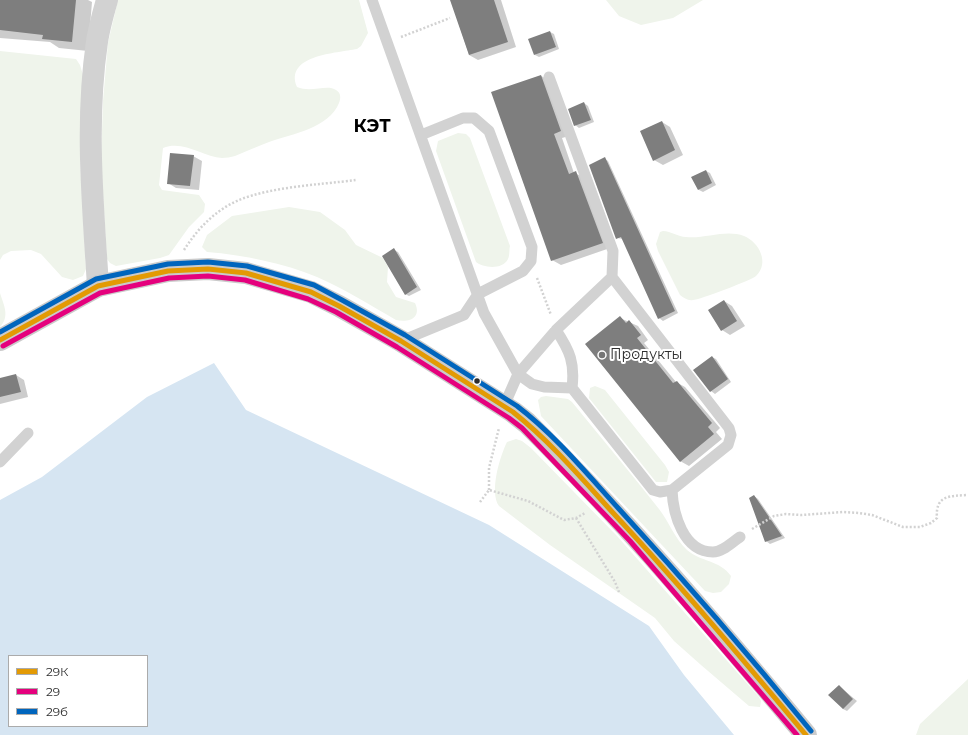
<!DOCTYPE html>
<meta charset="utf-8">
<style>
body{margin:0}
#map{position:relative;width:968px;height:735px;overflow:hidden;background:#fff;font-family:Montserrat,sans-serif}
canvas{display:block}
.legend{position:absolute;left:8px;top:655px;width:140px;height:72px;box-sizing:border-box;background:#fff;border:1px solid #ababab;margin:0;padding:5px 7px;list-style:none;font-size:12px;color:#2d2d2d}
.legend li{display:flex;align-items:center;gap:8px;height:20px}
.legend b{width:20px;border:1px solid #ababab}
</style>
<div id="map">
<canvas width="968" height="735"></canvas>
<ul class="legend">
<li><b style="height:5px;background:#e39a04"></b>29К</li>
<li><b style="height:5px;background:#e5007d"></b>29</li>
<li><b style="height:5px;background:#0065bd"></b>29б</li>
</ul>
</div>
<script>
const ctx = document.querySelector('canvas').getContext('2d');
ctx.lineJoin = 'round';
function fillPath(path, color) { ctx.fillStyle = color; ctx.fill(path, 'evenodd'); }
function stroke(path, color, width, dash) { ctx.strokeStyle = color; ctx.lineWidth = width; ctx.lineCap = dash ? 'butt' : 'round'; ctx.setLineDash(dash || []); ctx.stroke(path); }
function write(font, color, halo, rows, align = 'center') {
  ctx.font = font + ' Montserrat,sans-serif'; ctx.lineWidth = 4; ctx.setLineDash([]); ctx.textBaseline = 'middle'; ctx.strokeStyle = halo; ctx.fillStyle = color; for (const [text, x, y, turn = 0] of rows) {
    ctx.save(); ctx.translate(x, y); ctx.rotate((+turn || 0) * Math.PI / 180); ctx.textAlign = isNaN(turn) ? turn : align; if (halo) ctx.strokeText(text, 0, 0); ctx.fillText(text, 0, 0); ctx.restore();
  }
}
const green = new Path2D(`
 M118,0H359L368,33L361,46L357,49C337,53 284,55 297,87C311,93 327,84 336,90C341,93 341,98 339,103C329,128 292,134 269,142C257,147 246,151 235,156C231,157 226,158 222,158C203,157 184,140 163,148L159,185L162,190L199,195L205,204L204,212L189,227L169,255L160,258L116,266L110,263L107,259L101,161L103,101L108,43Z
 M606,0H703L673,18L641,25L619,16Z
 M0,51L76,59L80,65L83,75L80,161L86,269L83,276L73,280L62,277L41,254L31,250L11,251L3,255L0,260Z
 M458,133L466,134L470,138L510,246C509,249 510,255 508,259C503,270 483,268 476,262L436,151L438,141Z
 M289,207L320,212L345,230L356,245L383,258L388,267L387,282L396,297L415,303C422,318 409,323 396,320C370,305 345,289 317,277C283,263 244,255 207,252L202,247L207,235L232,216Z
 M663,231C671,231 678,237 686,237C705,239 726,229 744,236C759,242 770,263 756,276C752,280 699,300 693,300C688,301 684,298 680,295L658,251L656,244L660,232Z
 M0,293C4,306 10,316 0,327Z
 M595,386L605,390L665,465L669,472L667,482H656L589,398L590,388Z
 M546,396L568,399L572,402C601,438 631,473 659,509C669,522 675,539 687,550C701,562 720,560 731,576L729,584L721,592L713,593L705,591L541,416L538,400L541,397Z
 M516,439L522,441L531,448L617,536L759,697L761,701L760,707L749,706L701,665L674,641L655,618L550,545L499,506C489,492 500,456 507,442Z
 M968,679V735H916L920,724Z`);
const water = new Path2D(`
 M214,363L246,410L489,525L649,626L684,675L734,735H0V500L42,477L147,397ZM9,656H147V726H9Z`);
const shadow = new Path2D(`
 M0,0H88L92,2L88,51L59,48L50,42L0,38Z
 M451,0H501L516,47L478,60L469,55Z
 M550,32L554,34L559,49L539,57L535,55Z
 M541,76L549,80L569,136L562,138L574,173L584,177L610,248L561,265L552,260Z
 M584,103L588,106L594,122L579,128L575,125Z
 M662,122L670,127L683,155L663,165L654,160Z
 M193,156L202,161L199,190L176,188L168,183Z
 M605,159L608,161L678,313L663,321L659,318L623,239L617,238Z
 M706,171L710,173L716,185L703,192L699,190Z
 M394,250L398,252L421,290L409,296L405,294Z
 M724,301L732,306L745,326L730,335L722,330Z
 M620,318L638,326L648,340L644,343L676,382L685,387L720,428L716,432L722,439L689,466L680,461Z
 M712,357L716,359L731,382L715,394L711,391Z
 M16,375L24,380L28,397L0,404V379Z
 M754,496L758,499L785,538L770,544L766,541Z
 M839,686L857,701L847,711L843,709Z`);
const building = new Path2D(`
 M0,0H76L72,42L42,39L43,35L0,30Z
 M450,0H494L508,42L469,55Z
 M550,31L556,47L534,55L528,39Z
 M541,75L561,131L554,134L569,174L576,171L603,243L551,261L491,92Z
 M584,102L591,120L574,126L568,109Z
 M662,121L675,150L653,161L640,131Z
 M170,153L194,155L190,186L167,184Z
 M605,157L675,311L658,319L621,237L616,239L589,165Z
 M706,170L712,183L698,190L691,177Z
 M394,248L417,287L405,295L382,256Z
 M724,300L737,321L721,331L708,310Z
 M620,316L626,323L629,320L641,335L637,338L673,383L677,381L712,423L708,427L714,434L680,462L585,344Z
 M712,356L728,379L710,392L693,370Z
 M16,374L21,392L0,397V378Z
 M754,495L782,536L765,542L749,498Z
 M839,685L853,699L843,709L828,695Z`);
const path = new Path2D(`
 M401,37L450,18
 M184,250C195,233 207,219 224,208C254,187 319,185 356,180
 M537,278L551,315
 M489,490V468L499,428
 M480,502L489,490L528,501L564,520L576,518L585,513
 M576,518L615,582L619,592
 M752,529L774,516L786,514L802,515L843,512L859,513L872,515L903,527H920L931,523L937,518C935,495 950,496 968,495`);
const lane = new Path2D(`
 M372,0L484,313L518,374L532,384L544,387L572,388
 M549,77L613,251L612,277L729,428L731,435L728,445L672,490L660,492L653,490L572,388C575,363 570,351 556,330
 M401,341L464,315L478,294L523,271L531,261L532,247L489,131L474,118H463L421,135
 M504,406L518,374L556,330L612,277
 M0,462L28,433
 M672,490C673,513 683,552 713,552C723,552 732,542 740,537`);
const street = new Path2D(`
 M98,286C93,205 85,123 97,42C99,28 103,14 107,0`);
const secondary = new Path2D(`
 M0,340L98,286L168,271L208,269L246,273L311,292L339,306L401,341L513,412L527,423C626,521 717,628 806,735`);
const bus1 = new Path2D(`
 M0,340L98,286L168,271L208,269L246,273L311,292L339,306L401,341L513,412C551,442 583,480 615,515C681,586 744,661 806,735`);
const bus2 = new Path2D(`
 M3,346L100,293L169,278L208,276L245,280L308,299L336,312L397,347L509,418L522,428L630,541L797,735`);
const bus3 = new Path2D(`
 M0,332L96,279L168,264L208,262L247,266L314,285L342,300L405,335L517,406C555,435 587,474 619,509C685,581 749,655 811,731`);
const markers = [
 [602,355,4,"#767676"],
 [477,381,3.5,"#2d2d2d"]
];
const poiNames = [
 ["Продукты",610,355]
];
const districtNames = [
 ["КЭТ",372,127]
];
fillPath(green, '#eff4eb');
fillPath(water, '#d6e5f2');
fillPath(shadow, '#0003');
fillPath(building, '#7e7e7e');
stroke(path, '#d2d2d2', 2.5, [2, 2]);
stroke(lane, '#d2d2d2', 11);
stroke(street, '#d2d2d2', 22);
stroke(secondary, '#cbcbcb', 22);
stroke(bus1, '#e39a04', 5);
stroke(bus2, '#e5007d', 5);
stroke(bus3, '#0065bd', 5);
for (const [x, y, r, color] of markers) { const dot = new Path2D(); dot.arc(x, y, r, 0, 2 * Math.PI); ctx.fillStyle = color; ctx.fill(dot); stroke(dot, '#fff', 1.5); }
write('14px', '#2d2d2d', '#fff', poiNames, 'left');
write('bold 18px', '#000', '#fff', districtNames);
</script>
